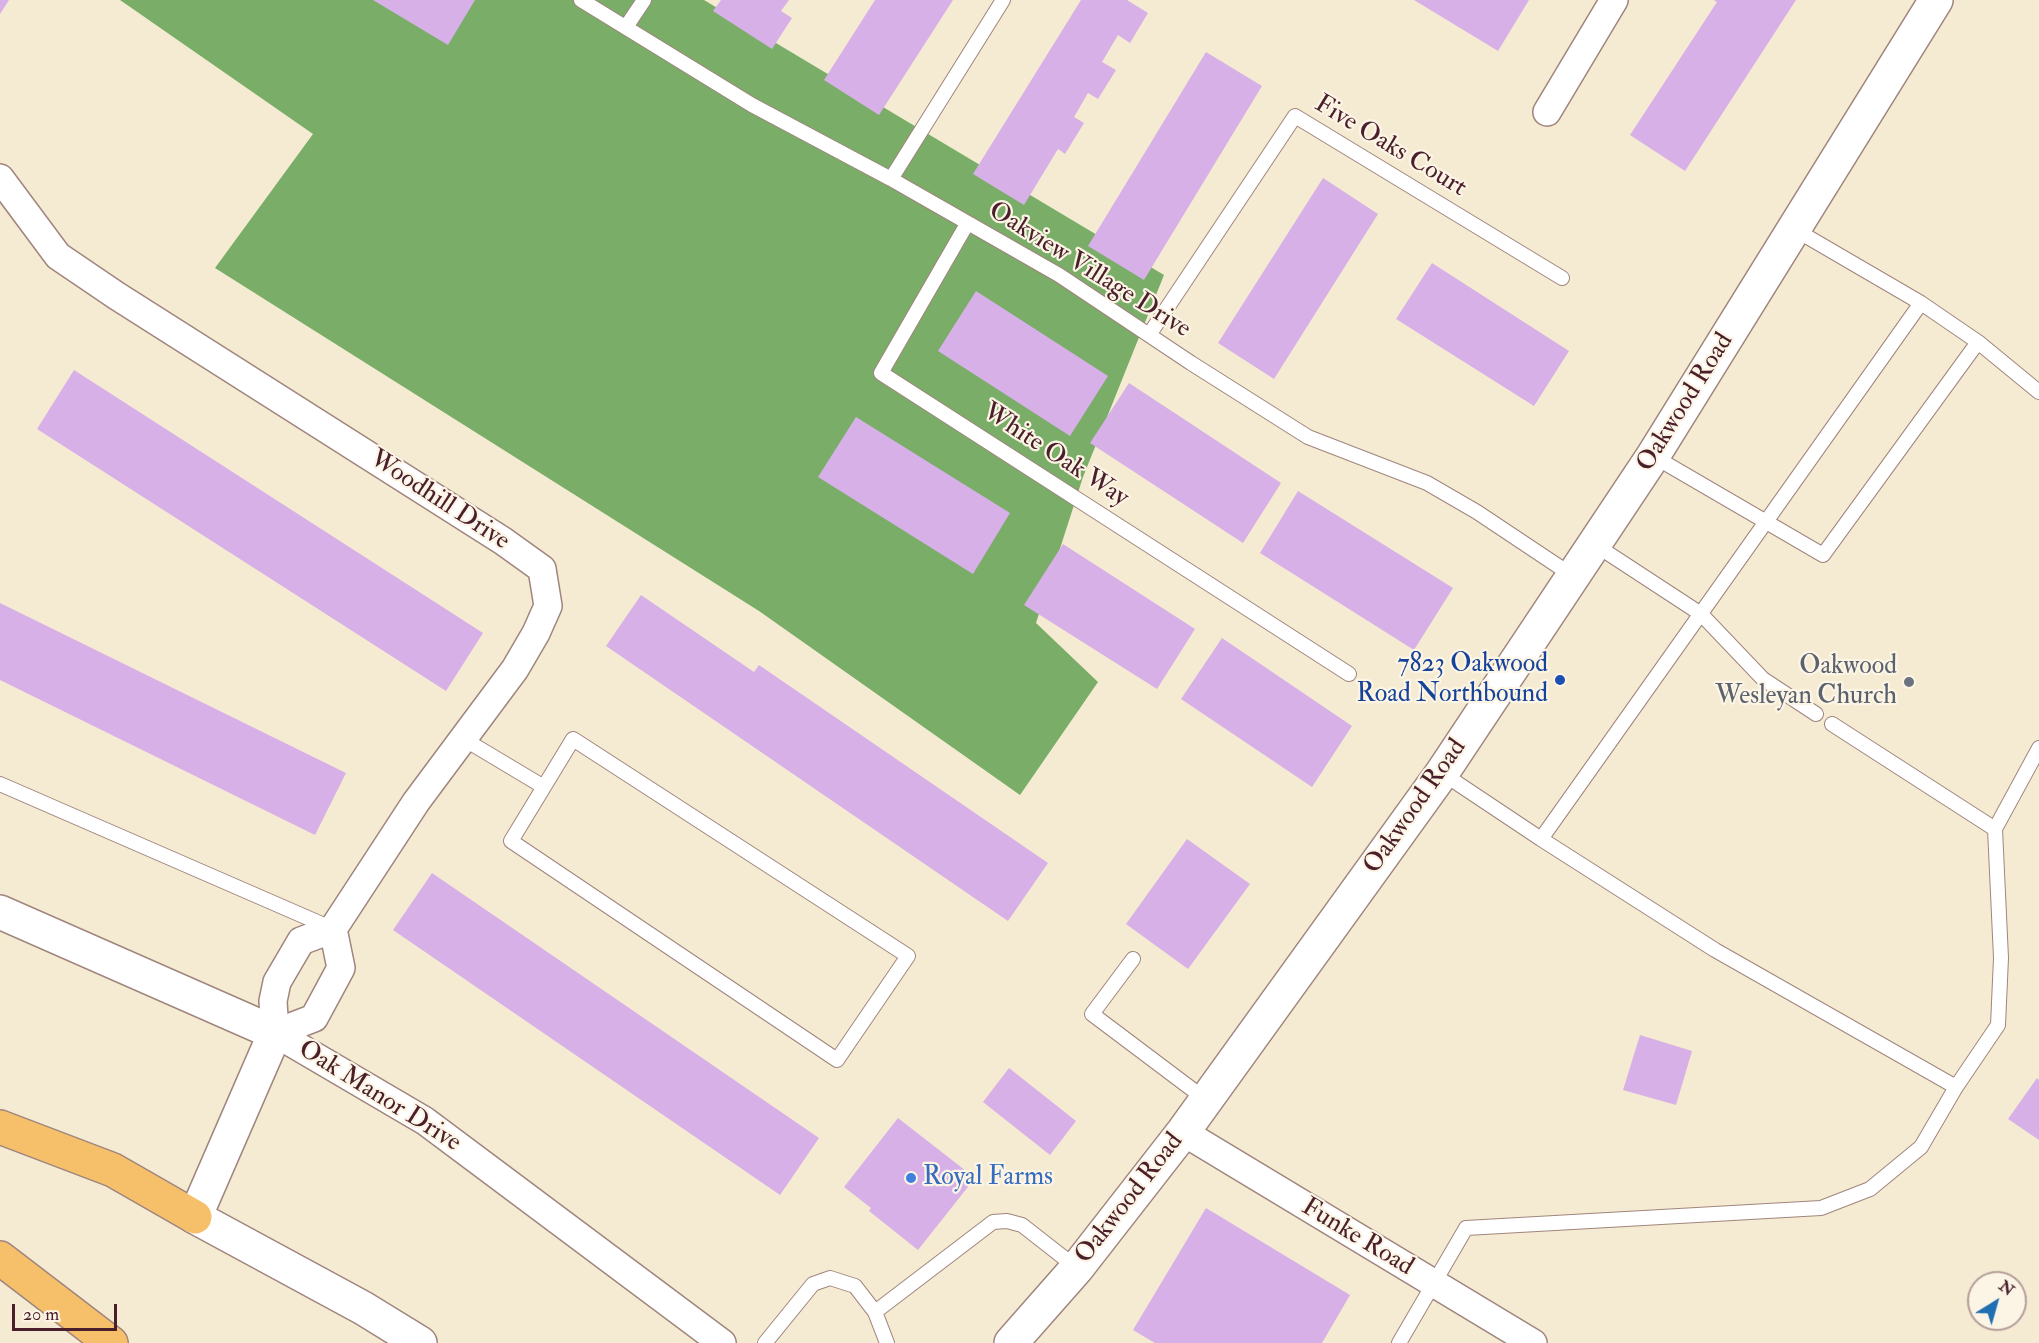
<!DOCTYPE html>
<style>
body{margin:0}
#map{position:relative;width:2039px;height:1343px;overflow:hidden;background:#f5ebd2;font-family:"IM FELL Double Pica",serif}
canvas{display:block}
.north{position:absolute;left:1967px;top:1271px;width:60px;height:60px;box-sizing:border-box;background:#fcf5e5;border:2px solid #b59f9b;border-radius:50%;rotate:37deg;font-size:16px;font-weight:700;line-height:24px;text-align:center;color:#4a1f2b}
.north::after{content:'';display:block;margin:auto;width:21px;height:27px;background:#1f6fb2;clip-path:polygon(50% 0,100% 100%,50% 72%,0 100%)}
.scale{position:absolute;left:12px;top:1304px;width:105px;height:27px;box-sizing:border-box;border:3px solid #4a1f2b;border-top:0;padding-left:8px;font-size:18px;line-height:21px;white-space:nowrap;color:#4a1f2b;-webkit-text-stroke:4px #fcf5e5;paint-order:stroke}
</style>
<div id="map">
<canvas width="2039" height="1343"></canvas>
<div class="north">N</div>
<div class="scale">20 m</div>
</div>
<script>
const ctx = document.querySelector('canvas').getContext('2d');
ctx.lineJoin = 'round';
function fillPath(path, color) { ctx.fillStyle = color; ctx.fill(path, 'evenodd'); }
function stroke(path, color, width, dash) { ctx.strokeStyle = color; ctx.lineWidth = width; ctx.lineCap = dash ? 'butt' : 'round'; ctx.setLineDash(dash || []); ctx.stroke(path); }
function write(font, color, halo, rows, align = 'center') {
  ctx.font = font + ' "IM FELL Double Pica",serif'; ctx.lineWidth = 4.5; ctx.setLineDash([]); ctx.textBaseline = 'middle'; ctx.strokeStyle = halo; ctx.fillStyle = color; for (const [text, x, y, turn = 0] of rows) {
    ctx.save(); ctx.translate(x, y); ctx.rotate((+turn || 0) * Math.PI / 180); ctx.textAlign = isNaN(turn) ? turn : align; if (halo) ctx.strokeText(text, 0, 0); ctx.fillText(text, 0, 0); ctx.restore();
  }
}
const forest = new Path2D(`
 M120,0H704L1164,275L1083,477L1036,623L1098,682L1020,795L759,611L215,268L313,134Z`);
const building = new Path2D(`
 M0,0H9L0,14Z
 M373,0H475L448,45Z
 M721,0H789L781,11L792,18L772,49L713,11Z
 M875,0H953L879,115L824,80Z
 M1081,0H1127L1148,13L1130,43L1118,35L1102,62L1116,70L1098,99L1088,93L1074,117L1084,123L1065,154L1058,149L1024,205L973,174Z
 M1414,0H1529L1498,51Z
 M1714,0H1796L1685,171L1630,135L1717,2Z
 M1206,52L1262,86L1144,280L1088,246Z
 M1323,178L1378,214L1274,379L1218,343Z
 M1432,263L1569,351L1534,406L1396,319Z
 M976,291L1108,376L1070,436L938,351Z
 M74,370L483,633L446,691L37,429Z
 M1129,383L1281,483L1243,543L1090,443Z
 M856,417L1010,513L973,574L818,477Z
 M1298,491L1453,588L1414,650L1260,553Z
 M1063,544L1195,629L1157,689L1024,605Z
 M641,595L754,672L759,665L1048,863L1008,921L606,646Z
 M0,603L346,773L315,835L0,680Z
 M1222,638L1352,726L1312,787L1181,699Z
 M1187,839L1250,884L1188,969L1126,924Z
 M432,873L819,1138L780,1195L393,930Z
 M1640,1035L1692,1051L1676,1105L1623,1090Z
 M1009,1068L1076,1121L1050,1155L983,1102Z
 M2037,1078L2039,1080V1140L2008,1119Z
 M898,1118L975,1178L918,1250L869,1211L871,1208L844,1187Z
 M1206,1208L1350,1295L1322,1343H1155L1133,1330Z`);
const service = new Path2D(`
 M581,0L752,105L891,179L1059,275L1191,363L1308,437L1427,483L1477,512L1573,576
 M626,27L644,0
 M891,179L1003,0
 M967,224L881,373L1349,674
 M1149,335L1295,116L1562,278
 M1978,342L2039,392
 M1653,456L1823,555L1978,342L1921,303L1794,229
 M1594,544L1701,614L1763,679L1816,714
 M1832,724L1995,829
 M462,738L544,787
 M573,739L908,956L837,1060L511,841Z
 M1442,773L1541,839L1921,303
 M0,784L331,928
 M1541,839L1715,950L1956,1087
 M1133,959L1092,1014L1205,1099
 M875,1312L993,1222L1007,1221L1022,1225L1077,1268
 M765,1343L813,1284L830,1278L855,1286L875,1312L887,1343
 M1399,1343L1466,1228L1821,1208L1870,1189L1921,1147L1956,1087L1998,1025L2001,958L1995,829L2039,748`);
const minor = new Path2D(`
 M1547,112L1614,0
 M0,178L58,256L117,296L503,541L542,569L548,606L536,633L515,669L416,802L333,929L301,941L277,982L273,1001L275,1033
 M275,1033L425,1121L722,1343
 M275,1033L314,1018L341,968L333,929
 M1183,1132L1533,1343`);
const tertiary = new Path2D(`
 M0,912L275,1033L195,1217L363,1308L420,1343
 M1011,1343L1077,1268L1183,1132L1442,773L1653,456L1936,0`);
const motorway = new Path2D(`
 M0,1127L113,1170L195,1217
 M0,1258L111,1343`);
const markers = [
 [1560,680,6,"#1a4fb4"],
 [1909,682,6,"#6b7280"],
 [911,1178,6,"#3f7fe0"]
];
const streetNames = [
 ["Five Oaks Court",1390,147,31],
 ["Oakview Village Drive",1089,271,32],
 ["Oakwood Road",1686,403,-58],
 ["White Oak Way",1055,456,33],
 ["Woodhill Drive",439,501,33],
 ["Oakwood Road",1416,807,-55],
 ["Oak Manor Drive",379,1097,32],
 ["Oakwood Road",1130,1199,-52],
 ["Funke Road",1357,1238,31]
];
const transitNames = [
 ["7823 Oakwood",1548,665],
 ["Road Northbound",1548,695]
];
const worshipNames = [
 ["Oakwood",1897,667],
 ["Wesleyan Church",1897,697]
];
const shopNames = [
 ["Royal Farms",923,1178]
];
fillPath(forest, '#79ad68');
fillPath(building, '#d7b0e8');
stroke(service, '#a0857e', 16);
stroke(minor, '#a0857e', 30);
stroke(tertiary, '#a0857e', 36);
stroke(motorway, '#a0857e', 36);
stroke(service, '#fff', 14);
stroke(minor, '#fff', 27);
stroke(tertiary, '#fff', 33);
stroke(motorway, '#f6c06b', 33);
for (const [x, y, r, color] of markers) { const dot = new Path2D(); dot.arc(x, y, r, 0, 2 * Math.PI); ctx.fillStyle = color; ctx.fill(dot); stroke(dot, '#fcf5e5', 2); }
write('26px', '#4a1f2b', '#fcf5e5', streetNames);
write('26px', '#164399', '#fcf5e5', transitNames, 'right');
write('26px', '#5b616d', '#fcf5e5', worshipNames, 'right');
write('26px', '#366cbe', '#fcf5e5', shopNames, 'left');
</script>
